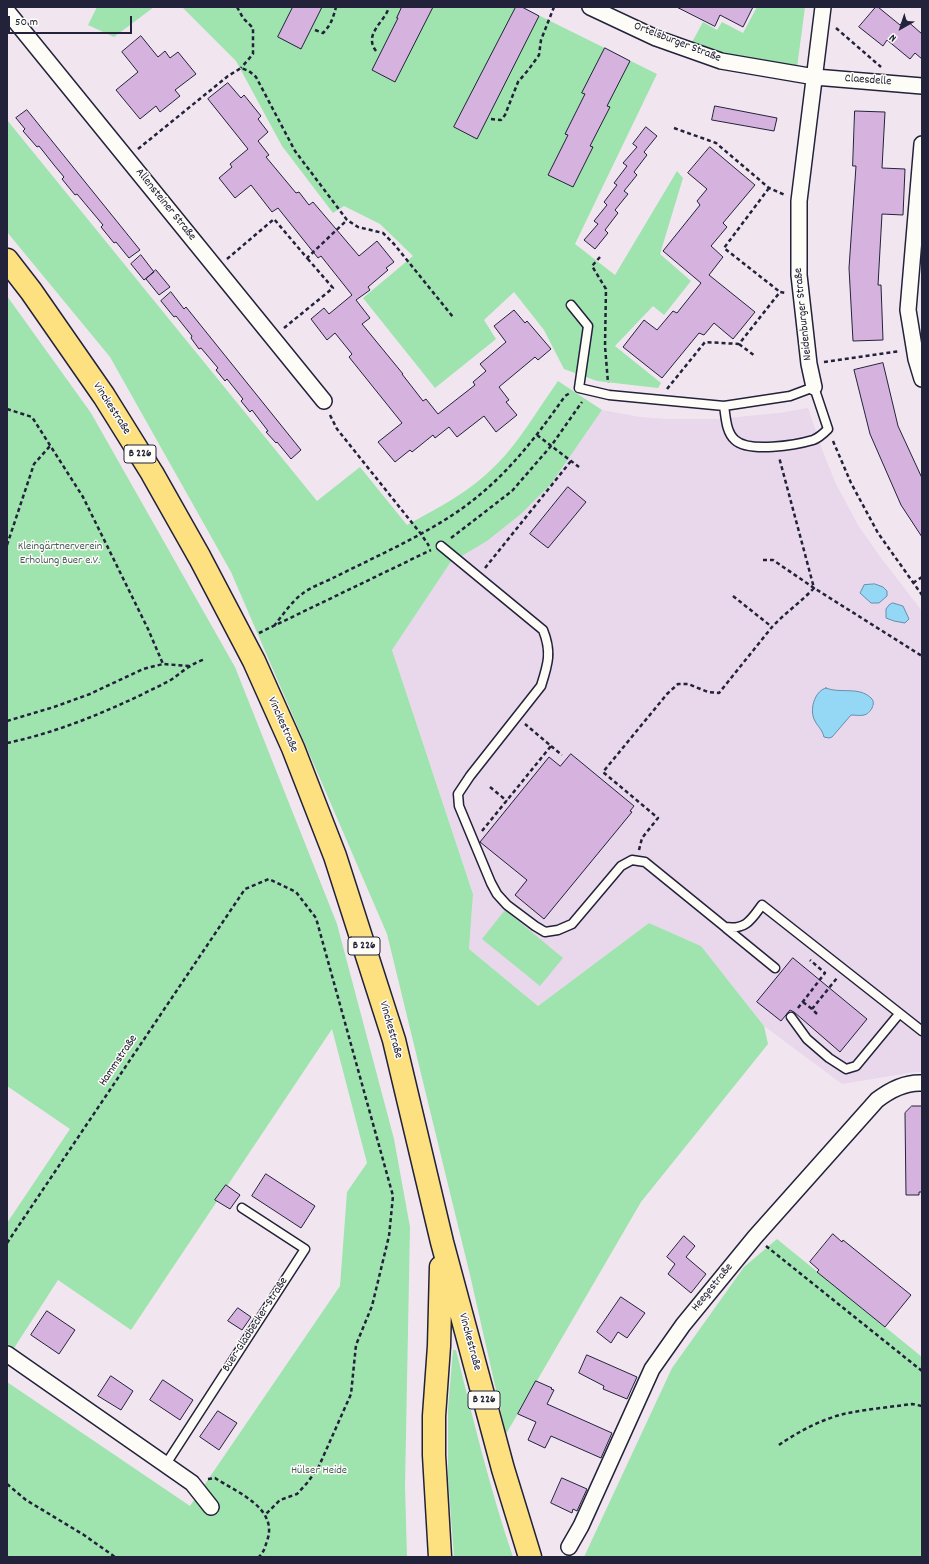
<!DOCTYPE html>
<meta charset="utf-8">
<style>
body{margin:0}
#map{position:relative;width:929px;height:1564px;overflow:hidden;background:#f1e6f0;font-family:Dekko,sans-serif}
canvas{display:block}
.frame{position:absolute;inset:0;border:8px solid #22223b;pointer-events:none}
.north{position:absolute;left:881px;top:8px;width:40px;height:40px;-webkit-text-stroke:3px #fdfcf7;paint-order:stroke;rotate:219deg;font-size:11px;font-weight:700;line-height:16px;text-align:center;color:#22223b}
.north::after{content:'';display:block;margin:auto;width:14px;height:18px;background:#22223b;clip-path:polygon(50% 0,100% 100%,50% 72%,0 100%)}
.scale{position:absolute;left:8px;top:16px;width:124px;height:18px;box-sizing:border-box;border:2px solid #22223b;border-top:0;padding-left:5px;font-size:12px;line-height:14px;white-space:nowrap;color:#22223b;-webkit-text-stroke:3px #fdfcf7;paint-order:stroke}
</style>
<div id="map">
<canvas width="929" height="1564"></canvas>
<div class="frame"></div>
<div class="north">N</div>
<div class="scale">50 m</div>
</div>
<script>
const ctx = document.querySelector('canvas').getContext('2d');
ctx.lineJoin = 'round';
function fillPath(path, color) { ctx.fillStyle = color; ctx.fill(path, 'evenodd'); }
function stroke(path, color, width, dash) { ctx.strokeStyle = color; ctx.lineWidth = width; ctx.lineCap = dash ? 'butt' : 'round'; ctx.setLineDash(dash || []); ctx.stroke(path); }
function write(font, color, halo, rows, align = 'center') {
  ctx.font = font + ' Dekko,sans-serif'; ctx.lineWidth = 3; ctx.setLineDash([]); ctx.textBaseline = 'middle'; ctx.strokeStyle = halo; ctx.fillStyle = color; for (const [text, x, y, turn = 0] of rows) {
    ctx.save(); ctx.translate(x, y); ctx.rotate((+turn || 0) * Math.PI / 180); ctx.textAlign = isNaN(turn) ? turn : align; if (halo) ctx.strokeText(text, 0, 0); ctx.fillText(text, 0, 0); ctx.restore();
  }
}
const built = new Path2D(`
 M808,408L823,452L836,484L858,525L881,558L922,611V1072H915L842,1084L764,1026L701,946L649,923L538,1006L469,949L473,893L392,650L450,563L487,541L521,514L551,484L602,410L640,417L666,419H716L779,413Z`);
const green = new Path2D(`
 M97,7H154L114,37L88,25Z
 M182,7H522L657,74L575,244L615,275L677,171L683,178L660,254L691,281L664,315L653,306L615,346L661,383L658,388L597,381L564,369L544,330L514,292L484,320L496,339L435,388L363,298L413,256L380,224L344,206L333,213L282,146L236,61Z
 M757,7H805L797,68L745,60L691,44L703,22L717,30L722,22L743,33Z
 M7,120L317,501L360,467L407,525C438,508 471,491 496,465C520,441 538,409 558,381L602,410L551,484L521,514L487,541L450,563L392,650L473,894L469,949L538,1006L649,923L701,946L764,1026L768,1044L641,1202L506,1434L470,1275L387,934L231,572L110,357L7,232Z
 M7,296L91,413L235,667L337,924L394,1139L410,1227L405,1486L407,1557H7V1382L190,1506L340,1286L347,1192L367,1163L332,1029L131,1330L58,1280L7,1359V1223L70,1129L7,1086Z
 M505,910L563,958L540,986L482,939Z
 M777,1239L922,1357V1557H584L672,1368L744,1267Z
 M453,1350H456C473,1419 490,1489 513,1557H454L448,1478V1409Z`);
const water = new Path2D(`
 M875,584L883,587L887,591V596L879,603H871L860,593L864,585Z
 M893,603L903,606L909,619L905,623L894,621L886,618V609L889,605Z
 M826,688C840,694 859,686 871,698C877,703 870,714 864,715C860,716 855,715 851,715L832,737L829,738L824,737C822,729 818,727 815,721C809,711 814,691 826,688Z`);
const building = new Path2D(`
 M293,7H322L301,49L278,37Z
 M402,7H433L395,82L372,70L398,18H397Z
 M516,7H522L539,16L477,139L454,127Z
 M677,7H753L743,27L720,15L715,26Z
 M876,7H878L900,25L905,19L922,34V59L915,53L910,59L887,40L883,46L859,27Z
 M141,36L158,57L165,51L170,58L178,52L196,74L175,90L180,96L160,112L156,106L140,119L116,90L138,72L122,52Z
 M605,48L630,61L607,106L610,107L590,146L593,147L573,187L548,175L568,135L565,134L585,94L582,93Z
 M228,83L241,98L244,95L261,116L258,119L268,132L258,141L269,155L266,157L296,193L299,192L309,205L313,202L359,256L377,241L394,262L386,268L388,270L368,287L370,290L356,300L370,318L362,324L403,374H402L423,401L426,399L438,414L475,385L473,382L486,371L480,364L506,342L494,326L514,310L525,323L527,321L551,349L538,360L535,357L499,387L509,400L506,402L517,415L496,432L484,416L457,437L449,427L435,438L433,435L412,452L410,450L395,462L378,442L402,423L349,357L352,354L335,333L327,340L311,319L324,308L329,314L352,295L321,256L318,258L278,208L272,212L251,185L235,198L219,178L232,167L230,164L248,149L208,99Z
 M715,106L777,118L774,131L712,120Z
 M27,110L140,250L129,258L116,242L114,243L101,227L103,225L77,194L75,195L62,179L64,177L54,165L39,146L37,147L23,131L25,129L16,118Z
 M855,111L885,112L882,168L905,169L903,215L882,214L878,285H881L883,340L853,341L849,268L856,166H853Z
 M646,127L657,136L644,152L647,155L634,172L637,175L624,191L628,194L615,210L618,213L605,230L608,233L595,249L584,240L598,224L594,221L607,205L604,202L617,185L614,183L627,166L623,163L637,147L633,144Z
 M710,147L755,185L723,223L727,227L711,246L723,257L709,275L755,312L733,339L714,323L704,335L699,333L662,378L623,347L644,320L657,330L673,311L677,313L701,283L663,251L700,205L697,201L707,189L688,173Z
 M141,255L154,272L144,280L131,264Z
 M156,270L170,287L159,295L146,279Z
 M171,292L184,309L186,307L301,450L291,459L277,442L276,443L266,432L268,431L252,410L250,412L241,401L243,399L227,379L225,381L216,370L218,368L201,348L199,349L191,338L192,336L176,316L174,317L161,301Z
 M883,363L898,426L922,478V537L901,505L870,434L854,370Z
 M568,487L586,502L548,548L530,534Z
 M571,754L634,806L630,811L632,812L544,919L515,895L527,880L480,842L549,757L560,766Z
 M793,958L867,1019L840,1052L794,1012L790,1010L781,1021L757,1002Z
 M912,1106H922V1192H919V1195H906L905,1113Z
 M266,1174L315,1206L301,1228L252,1196Z
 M226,1185L240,1195L230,1209L215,1200Z
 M833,1234L842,1242L843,1240L911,1295L885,1327L817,1272L819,1270L810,1262Z
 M684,1236L695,1246L686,1257L706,1274L691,1293L668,1274L675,1264L667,1257Z
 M621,1297L645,1313L627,1338L618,1332L611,1343L597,1332Z
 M238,1308L251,1317L242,1330L228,1321Z
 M47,1311L75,1330L59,1354L31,1335Z
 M587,1355L637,1377L627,1399L603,1389L604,1386L579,1373Z
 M111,1376L133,1391L121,1410L98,1396Z
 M163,1380L193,1400L180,1420L150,1400Z
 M536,1381L552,1388L551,1389L554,1390L547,1404L612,1433L601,1458L551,1436L545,1448L528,1440L536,1422L518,1414Z
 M218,1411L237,1423L219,1450L200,1437Z
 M562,1478L587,1489L577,1511L573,1509L572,1513L551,1503Z`);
const path = new Path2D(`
 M237,7L243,18L253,28V54L241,68
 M836,28L881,67
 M315,30L323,33C331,25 333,18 336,7
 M376,51C363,34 385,22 389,7
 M491,119L501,120L505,115L518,82L529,69L539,55L541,40L554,7
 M674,128L716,143L769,188L785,195
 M138,149L228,76L241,68L249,71L256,77L295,151L347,220L358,227L383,233L394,244L453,317
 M769,188L724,248L780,292
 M600,257L592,266L606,289L605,346L608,383
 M227,259L274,219L307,258L347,220
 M284,328L333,288L307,258
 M739,344L755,356
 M824,362L900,351
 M667,389L705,342L739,344L780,292L786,293
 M7,409L32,417L83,497L148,629L163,664
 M330,415L337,429L421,534L429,546
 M537,435L579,467
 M833,441L851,483L878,533L922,595
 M451,538L512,491L551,446L582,402
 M7,545L34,464L50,446
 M763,560H773L814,588L922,656
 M485,568L571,461
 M913,583L922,577
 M733,596L772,627
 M274,626C282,616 292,601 302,594C312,586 326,582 337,576C373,558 409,542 443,521C496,489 530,446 565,396L570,393
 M259,633L431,550
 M7,721L54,707L90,694L143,669L163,664L190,666
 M7,743C64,731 118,707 169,681C176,677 182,671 189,667C194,663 200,661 205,659
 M551,746L562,755
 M490,787L507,801
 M482,831L551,746L525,724
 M639,850L642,838L658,818L603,772L667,694L678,684H688L708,692L719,693L772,627C785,613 801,602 814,588L779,457
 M803,1002L812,1009
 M798,1008L825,973L810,960
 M817,1014L812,1009L837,978
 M7,1243L245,889L269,879L296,892L316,918L393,1196L389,1236L372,1306L356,1345L351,1394L319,1466L308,1482L297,1494L280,1500L265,1515
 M766,1246L922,1371
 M779,1445C799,1431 824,1418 848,1413C869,1409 891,1407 912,1404L922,1406
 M208,1479L215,1478C236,1492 279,1508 267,1541C265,1547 264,1552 259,1557
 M7,1484L26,1500L84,1535L115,1557`);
const lane = new Path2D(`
 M571,305L588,326L579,388L609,395L724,406L790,396L814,387L828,429C824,433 819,438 813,440C796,445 749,453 735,440C726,432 726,418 724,406
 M441,546L543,630C552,652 548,664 541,686L470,776L458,794L459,806L491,883L497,894L507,905L535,926L545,932L558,930L572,924L621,866L632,860L645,862L725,927C746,930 751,920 762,905L922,1031
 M726,928L775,968
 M791,1017L807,1039L829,1058L846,1069L856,1066L899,1014
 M166,1464L305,1249L242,1208`);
const street = new Path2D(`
 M590,7L656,38L721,61L815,77L922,86
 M7,11L324,401
 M922,144L908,310L916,359L922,379
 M814,387L809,364L799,275V201L823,7
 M7,1354L192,1483L211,1507
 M569,1547L581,1526L652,1369L683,1325L755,1237L877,1100C890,1090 905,1082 922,1083`);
const primary = new Path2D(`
 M7,260L31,291L104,396L152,473L200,558L254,661L293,748L335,856L394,1040L442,1242L503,1469L530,1557
 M440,1557L434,1455V1416L439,1346L441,1267`);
const shields = [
 [140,454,32],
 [364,946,32],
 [484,1400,32]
];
const shieldNames = [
 ["B 226",140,454],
 ["B 226",364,946],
 ["B 226",484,1400]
];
const streetNames = [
 ["Ortelsburger Straße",677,43,21],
 ["Claesdelle",868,81,4],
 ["Allensteiner Straße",165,205,51],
 ["Neidenburger Straße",804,314,-96],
 ["Vinckestraße",111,409,57],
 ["Vinckestraße",282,725,66],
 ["Vinckestraße",390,1030,74],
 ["Hammstraße",119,1061,-56],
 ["Heegestraße",713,1288,-51],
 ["Buer-Gladbecker-Straße",256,1325,-57],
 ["Vinckestraße",469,1342,75]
];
const parkNames = [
 ["Kleingärtnerverein",60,547],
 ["Erholung Buer e.V.",60,561],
 ["Hülser Heide",319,1471]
];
fillPath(built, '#e9d7eb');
fillPath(green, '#9fe3ae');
fillPath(water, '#94d8f6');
stroke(water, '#668fab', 1);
fillPath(building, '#d5b3de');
stroke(building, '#22223b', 1);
stroke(lane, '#22223b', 11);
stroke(street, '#22223b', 18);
stroke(primary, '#22223b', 25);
stroke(path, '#22223b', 2.5, [4, 3]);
stroke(lane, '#fdfcf7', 8);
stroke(street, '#fdfcf7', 15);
stroke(primary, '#fde080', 22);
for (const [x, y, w] of shields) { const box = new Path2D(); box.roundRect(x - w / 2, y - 9, w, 18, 3); ctx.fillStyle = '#fdfcf7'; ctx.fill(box); stroke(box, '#22223b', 1); }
write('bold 11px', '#22223b', null, shieldNames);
write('12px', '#22223b', '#fdfcf7', streetNames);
write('12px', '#485c5e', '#fdfcf7', parkNames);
</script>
